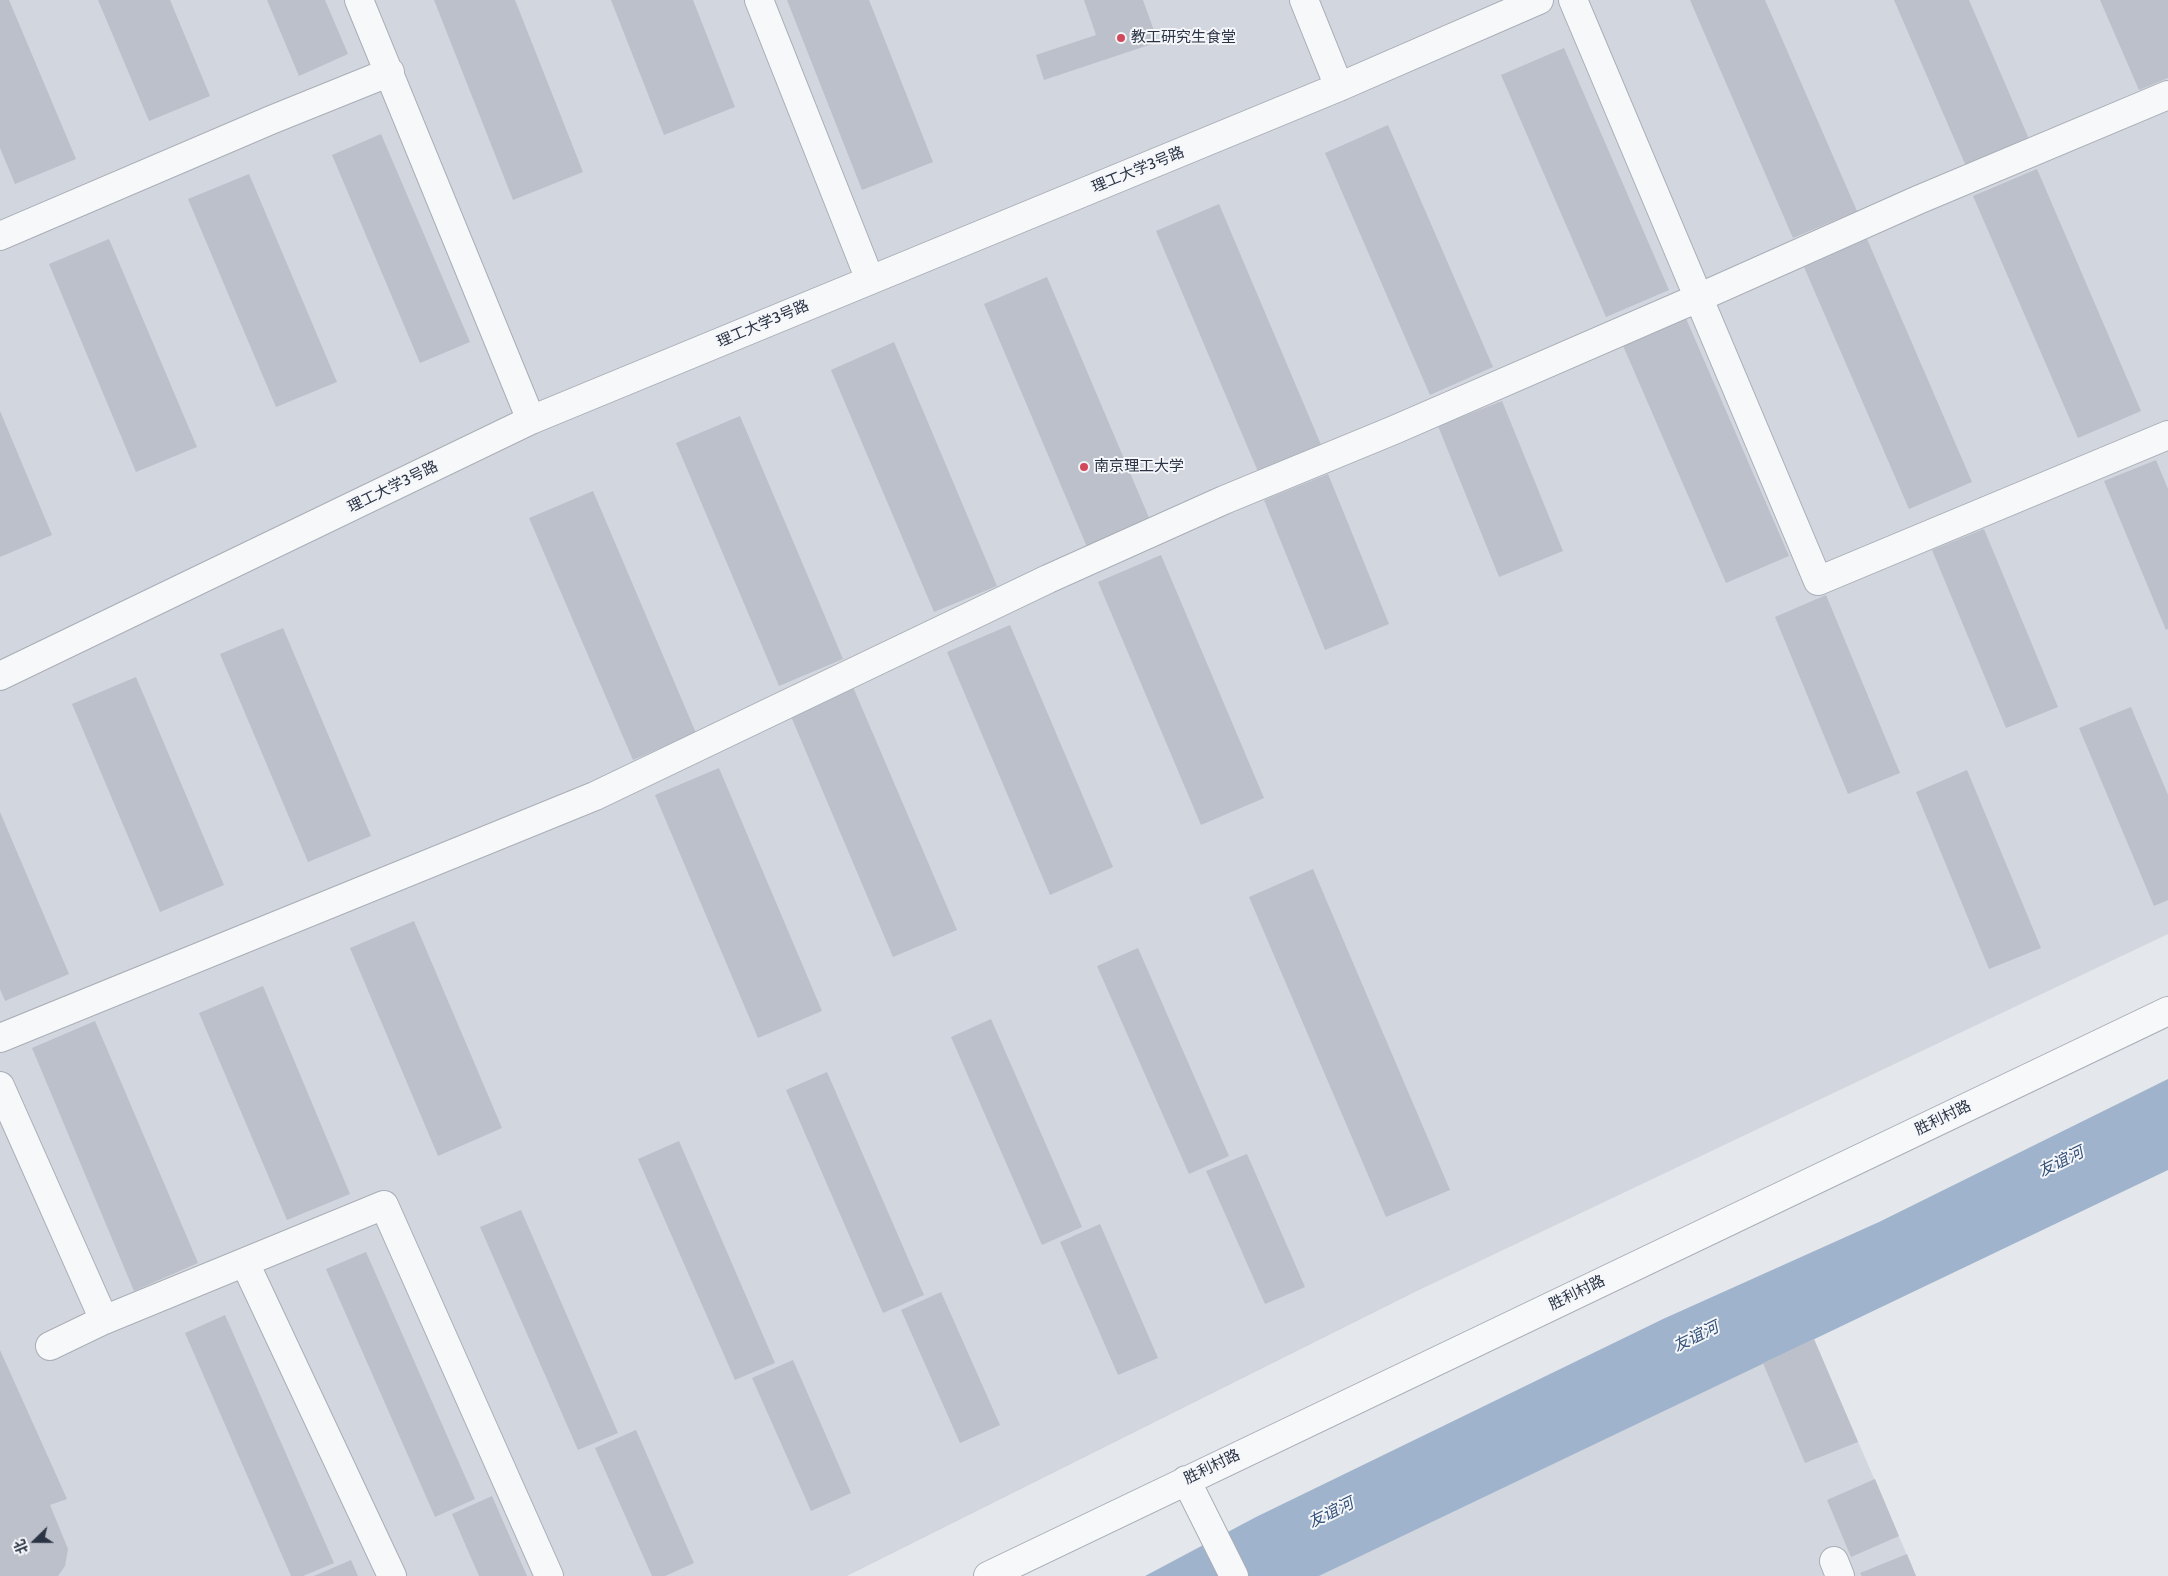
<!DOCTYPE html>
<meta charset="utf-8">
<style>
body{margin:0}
#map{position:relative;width:2168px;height:1576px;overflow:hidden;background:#e4e7ec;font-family:Cabin,"Noto Sans SC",sans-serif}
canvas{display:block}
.north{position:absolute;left:10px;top:1516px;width:50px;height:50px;-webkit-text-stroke:4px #f4f6f9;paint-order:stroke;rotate:248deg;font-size:14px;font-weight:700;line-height:20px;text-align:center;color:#2b3445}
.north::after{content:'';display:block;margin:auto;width:18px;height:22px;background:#2b3445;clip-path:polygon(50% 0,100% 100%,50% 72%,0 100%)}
</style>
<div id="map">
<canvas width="2168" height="1576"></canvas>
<div class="north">北</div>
</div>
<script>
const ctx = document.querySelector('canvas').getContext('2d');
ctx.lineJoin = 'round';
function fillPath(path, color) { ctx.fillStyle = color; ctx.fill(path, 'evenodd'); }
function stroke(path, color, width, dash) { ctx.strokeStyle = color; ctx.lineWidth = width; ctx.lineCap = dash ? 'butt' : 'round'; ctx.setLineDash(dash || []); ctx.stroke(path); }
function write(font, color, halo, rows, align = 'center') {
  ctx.font = font + ' Cabin,"Noto Sans SC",sans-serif'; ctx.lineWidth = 4; ctx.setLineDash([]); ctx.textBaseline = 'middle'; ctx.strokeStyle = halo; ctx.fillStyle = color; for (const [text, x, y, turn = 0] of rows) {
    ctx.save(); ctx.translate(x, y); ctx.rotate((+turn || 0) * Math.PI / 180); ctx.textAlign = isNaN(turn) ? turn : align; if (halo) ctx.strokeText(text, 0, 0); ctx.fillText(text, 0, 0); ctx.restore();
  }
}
const built = new Path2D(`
 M0,0H2168V934L1419,1290L847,1576H0Z
 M1814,1339L1916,1576H1319L1763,1363Z`);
const water = new Path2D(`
 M2168,1079V1170L1319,1576H1145L1256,1517L1663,1319L1879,1222Z`);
const building = new Path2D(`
 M0,0H9L76,159L15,184L0,148Z
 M98,0H170L210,96L149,121Z
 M267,0H325L348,54L299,76Z
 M434,0H515L583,172L513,200Z
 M611,0H693L735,107L664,135Z
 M787,0H869L933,162L862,190Z
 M1084,0H1143L1158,42L1044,80L1036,55L1096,35Z
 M1690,0H1765L1857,211L1793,238Z
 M1894,0H1969L2032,146L1969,173Z
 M2100,0H2168V78L2139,90Z
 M1564,48L1669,290L1606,317L1501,75Z
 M1388,125L1493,367L1430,395L1325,153Z
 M381,134L470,342L420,363L332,155Z
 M2037,169L2141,411L2078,438L1973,196Z
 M249,174L337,382L276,407L188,199Z
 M1219,204L1322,447L1259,474L1156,231Z
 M109,239L197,447L136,472L49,264Z
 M1867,239L1972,482L1909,509L1804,267Z
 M1047,277L1150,520L1087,547L984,304Z
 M1684,314L1789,556L1726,583L1621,341Z
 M894,342L997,586L934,612L831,370Z
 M1502,401L1563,551L1499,577L1438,426Z
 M0,411L52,535L0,557Z
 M740,416L843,659L779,686L676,443Z
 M2156,460L2168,489V629L2166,630L2104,481Z
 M1328,474L1389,624L1325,650L1264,500Z
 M593,491L696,733L633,760L529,518Z
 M1984,529L2058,707L2006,728L1932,550Z
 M1161,555L1264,798L1201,825L1098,582Z
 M1826,595L1900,773L1848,794L1775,617Z
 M1010,625L1113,867L1050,895L947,652Z
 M283,628L371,836L308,862L220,654Z
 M136,677L224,885L160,912L72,704Z
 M853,687L957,930L893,957L790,714Z
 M2131,707L2168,795V900L2154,906L2079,728Z
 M719,768L822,1011L758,1038L655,795Z
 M1967,770L2041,948L1989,969L1916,792Z
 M0,812L69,974L5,1001L0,989Z
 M1313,869L1450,1190L1386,1217L1249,897Z
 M414,921L502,1128L438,1156L350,948Z
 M1138,948L1229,1156L1189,1174L1097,966Z
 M263,986L350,1194L287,1220L199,1013Z
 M991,1019L1082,1227L1042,1245L951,1037Z
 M95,1021L198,1263L134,1291L32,1048Z
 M827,1072L924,1295L883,1313L786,1090Z
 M679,1141L775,1363L735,1380L638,1159Z
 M1247,1154L1305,1287L1265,1304L1206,1171Z
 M521,1210L618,1433L578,1450L480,1227Z
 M1100,1224L1158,1358L1118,1375L1060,1242Z
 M366,1252L475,1499L435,1517L326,1269Z
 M941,1292L1000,1425L960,1443L901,1310Z
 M225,1315L334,1563L303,1576H291L185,1333Z
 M1814,1339L1858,1442L1805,1463L1763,1363Z
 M0,1350L67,1499L50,1505L68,1549L65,1566L58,1576H0Z
 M793,1360L851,1493L811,1511L752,1378Z
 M636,1430L694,1563L665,1576H652L595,1448Z
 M1875,1479L1899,1536L1851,1557L1827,1500Z
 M492,1496L527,1576H479L452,1514Z
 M1907,1554L1916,1576H1862L1860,1573Z
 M351,1560L358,1576H314Z`);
const minor = new Path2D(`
 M359,0L531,420
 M759,0L870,280
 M1304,0L1339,87
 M1573,0L1818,581L2168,435
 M0,236L271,120L390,72
 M0,676L531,420L1339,87L1539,0
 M0,1038L595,796L1048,579L1224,500L1394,430L1698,298L1918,200L2168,95
 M0,1086L104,1320
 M245,1263L392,1576
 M50,1346L104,1320L384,1205L549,1576
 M1186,1480L1234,1576
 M1834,1561L1840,1576
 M988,1576L2168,1011`);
const markers = [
 [1121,38,5,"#d1495b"],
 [1084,467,5,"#d1495b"]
];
const poiNames = [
 ["教工研究生食堂",1131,38],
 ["南京理工大学",1094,467]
];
const streetNames = [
 ["理工大学3号路",1138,170,-22],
 ["理工大学3号路",763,324,-23],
 ["理工大学3号路",393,487,-26],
 ["胜利村路",1943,1118,-26],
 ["胜利村路",1577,1293,-26],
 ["胜利村路",1212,1467,-26]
];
const waterNames = [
 ["友谊河",2061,1162,-26],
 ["友谊河",1696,1337,-26],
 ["友谊河",1331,1513,-26]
];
fillPath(built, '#d2d6de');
fillPath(water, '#9fb4cc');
fillPath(building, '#bbc0ca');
stroke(minor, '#a9aeb7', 30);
stroke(minor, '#f7f8fa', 28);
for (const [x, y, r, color] of markers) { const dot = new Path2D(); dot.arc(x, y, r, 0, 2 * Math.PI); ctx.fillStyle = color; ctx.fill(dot); stroke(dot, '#f4f6f9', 2); }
write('15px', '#2b3445', '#f4f6f9', poiNames, 'left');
write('15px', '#2b3445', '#f4f6f9', streetNames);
write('italic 16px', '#34527a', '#f4f6f9', waterNames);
</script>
